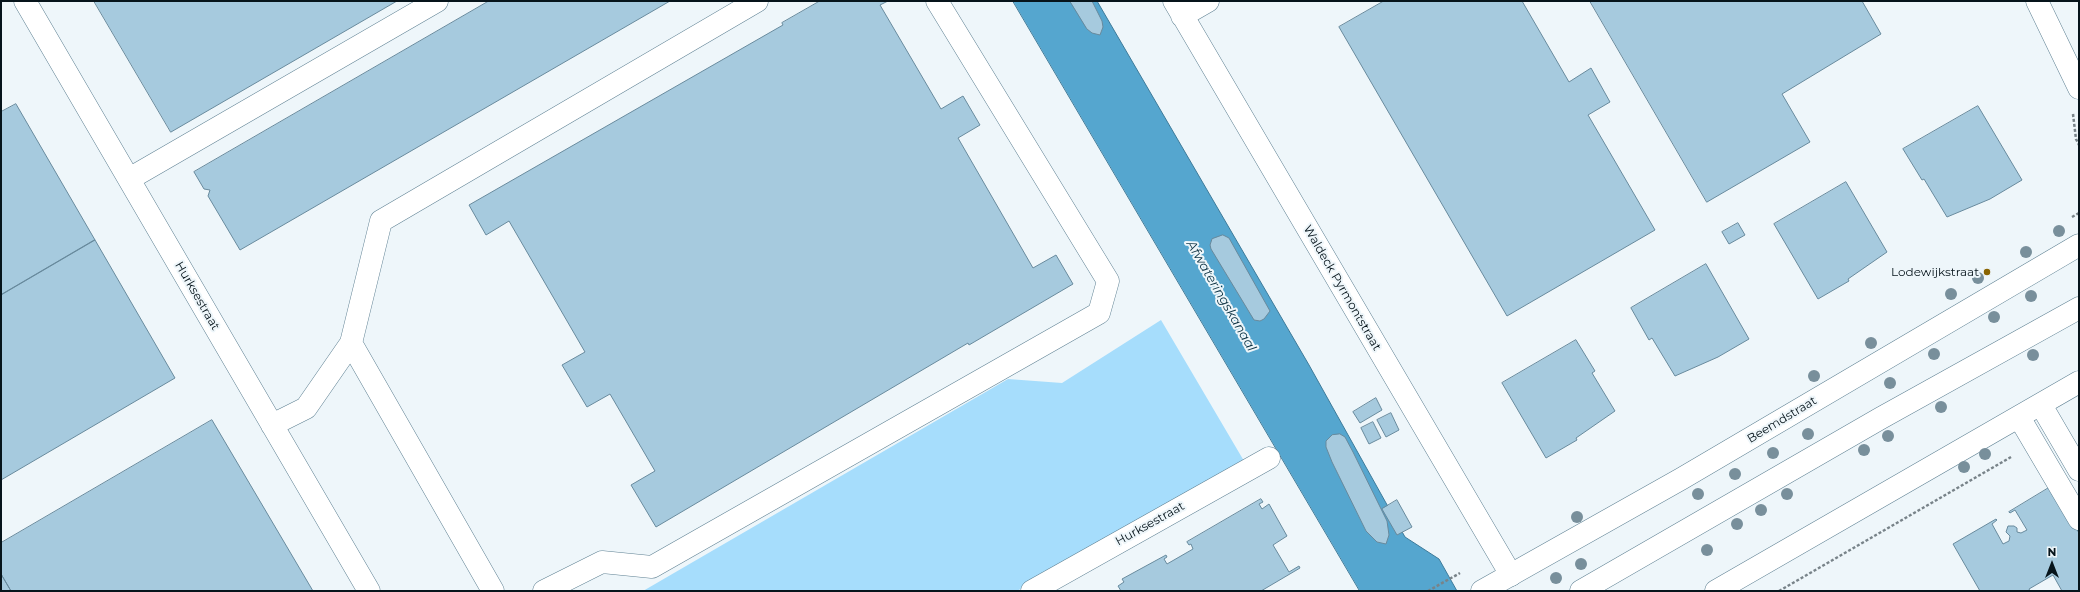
<!DOCTYPE html>
<style>
body{margin:0}
#map{position:relative;width:2080px;height:592px;overflow:hidden;background:#eef6fa;font-family:Montserrat,sans-serif}
canvas{display:block}
.frame{position:absolute;inset:0;border:2px solid #06141b;pointer-events:none}
.north{position:absolute;left:2032px;top:544px;width:40px;height:40px;-webkit-text-stroke:3px #eef6fa;paint-order:stroke;rotate:0deg;font-size:11px;font-weight:700;line-height:16px;text-align:center;color:#06141b}
.north::after{content:'';display:block;margin:auto;width:14px;height:18px;background:#06141b;clip-path:polygon(50% 0,100% 100%,50% 72%,0 100%)}
</style>
<div id="map">
<canvas width="2080" height="592"></canvas>
<div class="frame"></div>
<div class="north">N</div>
</div>
<script>
const ctx = document.querySelector('canvas').getContext('2d');
ctx.lineJoin = 'round';
function fillPath(path, color) { ctx.fillStyle = color; ctx.fill(path, 'evenodd'); }
function stroke(path, color, width, dash) { ctx.strokeStyle = color; ctx.lineWidth = width; ctx.lineCap = dash ? 'butt' : 'round'; ctx.setLineDash(dash || []); ctx.stroke(path); }
function write(font, color, halo, rows, align = 'center') {
  ctx.font = font + ' Montserrat,sans-serif'; ctx.lineWidth = 4; ctx.setLineDash([]); ctx.textBaseline = 'middle'; ctx.strokeStyle = halo; ctx.fillStyle = color; for (const [text, x, y, turn = 0] of rows) {
    ctx.save(); ctx.translate(x, y); ctx.rotate((+turn || 0) * Math.PI / 180); ctx.textAlign = isNaN(turn) ? turn : align; if (halo) ctx.strokeText(text, 0, 0); ctx.fillText(text, 0, 0); ctx.restore();
  }
}
const green = new Path2D(`
 M1161,320L1244,461L1017,591H643L1008,379L1062,383Z`);
const water = new Path2D(`
 M1013,1H1097L1309,365L1405,537L1439,559L1457,591H1360Z`);
const building = new Path2D(`
 M94,1H397L171,132Z
 M489,1H670L240,250L208,196L210,190L204,189L194,172Z
 M820,1H888L880,5L941,109L963,96L980,125L958,138L1033,268L1056,255L1073,284L969,345L968,343L656,527L631,485L655,471L610,394L587,407L562,365L585,352L509,221L486,235L469,205L783,25L782,23Z
 M1070,1H1092L1102,21L1103,27L1100,35L1092,33L1087,29Z
 M1384,1H1522L1569,82L1591,68L1610,102L1588,115L1655,230L1507,316L1339,27Z
 M1590,1H1862L1881,34L1782,94L1810,142L1707,202Z
 M16,104L95,240L1,295V112Z
 M1978,106L2022,180L1990,199L1947,217L1924,179L1922,180L1903,149Z
 M1846,182L1887,252L1848,279L1849,281L1818,299L1774,224Z
 M1738,223L1745,235L1729,244L1722,232Z
 M1223,235L1229,238L1270,311L1264,319L1260,321L1254,320L1211,249L1210,245L1212,239Z
 M95,240L175,378L1,480V295Z
 M1706,264L1749,339L1718,357L1675,376L1652,338L1649,340L1631,308Z
 M1576,340L1595,371L1592,373L1615,411L1576,438L1577,440L1546,458L1502,383Z
 M1376,398L1382,410L1360,423L1353,412Z
 M1391,413L1399,430L1386,437L1377,420Z
 M212,420L313,591H11L1,574V543Z
 M1373,422L1381,438L1369,444L1361,428Z
 M1340,434L1345,437L1353,452L1387,521L1389,535L1386,544L1377,542L1366,531L1332,462L1326,447V441L1332,435Z
 M2052,486L2079,533V591H2062L2053,575L2029,589L2030,591H1980L1953,544L1996,519L1997,520L1992,524L2003,544L2009,541L2010,536L2006,532L2008,526H2014L2017,528V532L2021,533L2027,530L2015,510L2010,513L2009,512Z
 M1261,499L1263,502L1259,504L1262,509L1269,504L1287,536L1273,545L1289,572L1299,566L1300,568L1261,591H1121L1118,586L1124,582L1122,579L1166,555L1167,557L1164,559L1167,564L1193,549L1191,544L1189,545L1187,542Z
 M1397,500L1412,527L1397,535L1382,509Z
 M1,574L11,591H1Z`);
const path = new Path2D(`
 M2073,114L2076,139L2079,145
 M2072,217L2079,213
 M1428,591L1460,573
 M1779,591L2011,457`);
const minor = new Path2D(`
 M25,1L369,591
 M1174,1L1511,575
 M2037,1L2079,88
 M1182,16L1208,1
 M129,179L437,1
 M351,343L493,591
 M2041,405L2079,470
 M2019,417L2079,519
 M272,425L306,408L351,343L381,221L757,1
 M544,591L602,562L652,567L1099,313L1108,281L937,1
 M1032,591L1269,458
 M1716,591L2079,382`);
const major = new Path2D(`
 M1482,591L1681,479L2079,245
 M1581,591L1881,418L2079,308`);
const trees = [
 [2059,231],
 [2026,252],
 [1978,278],
 [1951,294],
 [2031,296],
 [1994,317],
 [1871,343],
 [1934,354],
 [2033,355],
 [1814,376],
 [1890,383],
 [1941,407],
 [1808,434],
 [1888,436],
 [1864,450],
 [1773,453],
 [1985,454],
 [1964,467],
 [1735,474],
 [1698,494],
 [1787,494],
 [1761,510],
 [1577,517],
 [1737,524],
 [1707,550],
 [1581,564],
 [1556,578]
];
const markers = [
 [1987,272,4,"#896401"]
];
const poiNames = [
 ["Lodewijkstraat",1979,272]
];
const streetNames = [
 ["Waldeck Pyrmontstraat",1342,288,60],
 ["Hurksestraat",197,296,60],
 ["Beemdstraat",1782,420,-31],
 ["Hurksestraat",1150,524,-29]
];
const waterNames = [
 ["Afwateringskanaal",1221,296,60]
];
fillPath(green, '#a6ddfc');
fillPath(water, '#55a6cf');
stroke(water, '#3d7a99', 1);
fillPath(building, '#a6cade');
stroke(building, '#688a9d', 1);
stroke(minor, '#5f8193', 23);
stroke(major, '#5f8193', 23);
stroke(path, '#788389', 2.5, [3, 2]);
stroke(minor, '#fff', 22);
stroke(major, '#fff', 22);
ctx.fillStyle = '#788f9b';
for (const [x, y] of trees) { ctx.beginPath(); ctx.arc(x, y, 6, 0, 2 * Math.PI); ctx.fill(); }
for (const [x, y, r, color] of markers) { const dot = new Path2D(); dot.arc(x, y, r, 0, 2 * Math.PI); ctx.fillStyle = color; ctx.fill(dot); stroke(dot, '#eef6fa', 1.5); }
write('12px', '#06141b', '#eef6fa', poiNames, 'right');
write('12px', '#06141b', '#eef6fa', streetNames);
write('italic 13px', '#0c3243', '#eef6fa', waterNames);
</script>
